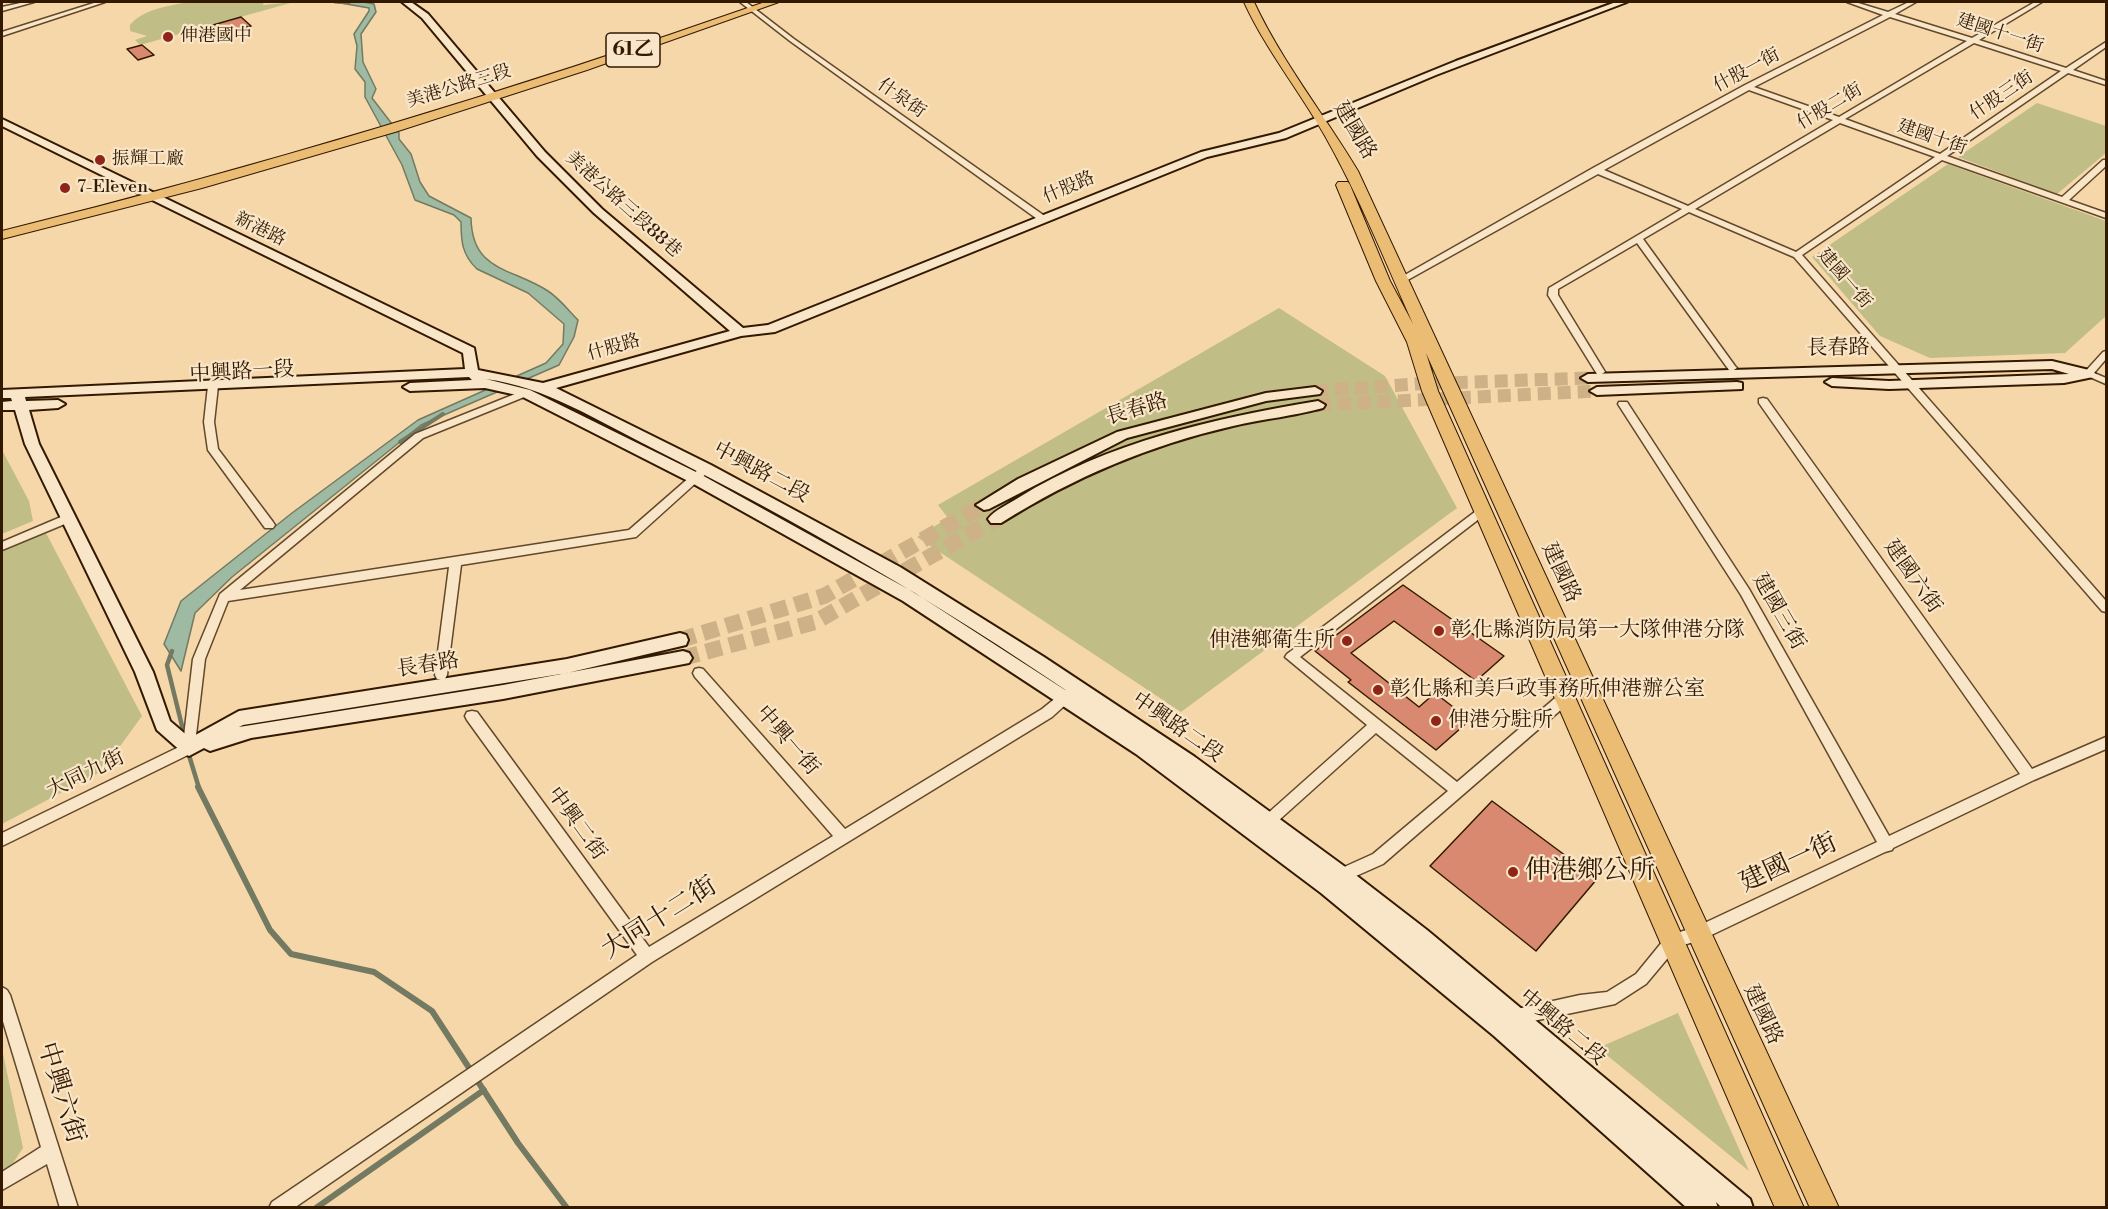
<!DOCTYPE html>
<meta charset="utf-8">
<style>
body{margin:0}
#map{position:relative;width:2108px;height:1209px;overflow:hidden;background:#f6d7a9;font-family:"Libre Bodoni",serif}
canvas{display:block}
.frame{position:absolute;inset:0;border:3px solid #321900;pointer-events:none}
</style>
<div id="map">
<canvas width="2108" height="1209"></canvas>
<div class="frame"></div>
</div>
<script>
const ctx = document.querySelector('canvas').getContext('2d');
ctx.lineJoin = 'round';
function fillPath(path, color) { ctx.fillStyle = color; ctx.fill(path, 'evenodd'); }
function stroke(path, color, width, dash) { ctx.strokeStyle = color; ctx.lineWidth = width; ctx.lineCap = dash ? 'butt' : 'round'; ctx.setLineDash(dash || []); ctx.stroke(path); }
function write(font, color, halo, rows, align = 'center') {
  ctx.font = font + ' "Libre Bodoni","Noto Serif TC",serif'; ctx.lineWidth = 4.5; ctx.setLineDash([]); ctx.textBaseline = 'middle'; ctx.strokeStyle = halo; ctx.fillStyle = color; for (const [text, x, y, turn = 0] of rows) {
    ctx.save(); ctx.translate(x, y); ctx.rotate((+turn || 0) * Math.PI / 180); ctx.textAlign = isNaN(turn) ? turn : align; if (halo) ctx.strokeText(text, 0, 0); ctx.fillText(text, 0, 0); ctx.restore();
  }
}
const green = new Path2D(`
 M188,2H264L263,5L294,2L140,45L135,40L147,36L130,31V25C143,9 169,6 188,2Z
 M2037,103L2106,126V153L2057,194L1958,157Z
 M1948,164L2106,221V316L2065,353L1930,358L1880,336L1812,257Z
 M1279,308L1385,376L1457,508L1181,712L917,537L948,518L938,505Z
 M2,450L29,501L33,521L2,534Z
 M46,533L142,716L102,771L2,824V551Z
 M1678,1013L1749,1171L1598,1048Z
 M2,1049L23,1148L13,1163L2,1171Z`);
const water = new Path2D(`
 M335,2H364L374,4L376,12L361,34L363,62L376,89L372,98L399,133V139L411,154L420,182L429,196L471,218C472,272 511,267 548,291C559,298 569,311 578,320L574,337L559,365L421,425L232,577L195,613L181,671L164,644L181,601L292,513L418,420L546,363L563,344L564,324L528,293L477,269C462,255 461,241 461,222L454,215L415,200L402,165L365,97V82L355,69L357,46L354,34L369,11V8Z`);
const streamFar3 = new Path2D(`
 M335,2L349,3`);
const streamFar2 = new Path2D(`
 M400,442L443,414`);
const streamFar1 = new Path2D(`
 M172,651L167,665L185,738
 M188,752L199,788`);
const stream = new Path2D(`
 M198,787L270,930L291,954L374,972L432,1011L518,1143L567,1208
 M316,1208L484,1090`);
const building = new Path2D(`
 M241,17L251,26L211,37L199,29Z
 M142,45L154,55L138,60L127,49Z
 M1403,585L1504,656L1476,681L1394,621L1351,653L1419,707L1435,693L1470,720L1436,750L1348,682L1351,680L1315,651Z
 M1492,801L1597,879L1536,951L1430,866Z`);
const secondaryTunnelFar1 = new Path2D(`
 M1315,391L1415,384L1588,378
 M1318,405L1597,391`);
const secondaryTunnel = new Path2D(`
 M680,640L824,596L984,505
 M683,658L815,622L996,519`);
const street = new Path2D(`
 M25,2H34L2,11V7Z
 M97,2H105L2,36V32Z
 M740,2H746L794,39L1046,217V221H1040L790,41Z
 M1847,2H1855L1888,12L1909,2H1916L1895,14L1972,38L2035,2H2042L1979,40L2066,68L2106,42V47L2073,70L2106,81V85L2068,73L1947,156L2062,197L2103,160H2106V166L2069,200L2106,213V218L1942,160L1802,255L2106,601V612L2102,611L1794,257L1689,212L1643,239L1735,366L1737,368L1732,371L1729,370L1637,243L1558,289V295L1605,372L1600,375L1597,374L1548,295L1549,288L1682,209L1598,174L1404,282H1398L1396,280L1593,168L1745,85L1883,15ZM1890,17L1967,41L1839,117L1754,87ZM1974,43L2061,71L1940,154L1845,119ZM1749,90L1833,120L1688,206L1604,170ZM1840,123L1935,157L1796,252L1695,209Z
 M2106,351V359L2094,373L2106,378V384L2083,374L2103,352Z
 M213,383L218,386L214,422L218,449L273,522L275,525L273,528H265L208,450L204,422L208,386Z
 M525,390L530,393L529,395L423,438L240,590L629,530L699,469L703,468L708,472L636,537L461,565L447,675L445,679H437L435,675L449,567L228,601L205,659L194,752L2,846V833L183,745L193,659L220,594L415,434Z
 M1763,398L1767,399L2032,769L2106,737V749L2034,780L1893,848L1892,850L1885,852L1703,939L1677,947L1646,984L1615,1004L1514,1025L1508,1023L1506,1017L1508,1011L1580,995L1607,992L1636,974L1667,936L1696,927L1877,842L1741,595L1618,404L1619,402H1627L1749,589L1889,836L2020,774L1759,403V399Z
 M1484,505L1488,506L1490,509L1488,512L1300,657L1457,782L1561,693L1566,692L1571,693L1572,697L1571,701L1383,864L1338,884L1333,882L1331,877L1333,872L1373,854L1448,791L1376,733L1268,830L1263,832L1258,830L1256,826L1258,822L1367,725L1285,657L1287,654Z
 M68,514L74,518L72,521L2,550V542Z
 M699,668L703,669L845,829L1042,709L1073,684H1083L1084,688L1052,717L652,962L294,1208H269L272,1202L637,955L467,720L465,716L467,712L472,711L477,712L649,947L833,836L695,677L693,673L695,669Z
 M2,987L7,990L10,995L78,1208H60L47,1164L2,1190V1172L41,1147L2,1018Z`);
const secondary = new Path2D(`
 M402,2H411L428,14L545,152L602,209L743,328L768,325L1201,152L1279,133L1456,61L1616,2H1627L1436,75L1286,138L1207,157L775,332L741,336L556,388L711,465L900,567L1044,657L1195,757L1348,869L1427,930L1750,1199L1753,1208H1722L1716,1202L1718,1208H1687L1494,1036L1321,893L1136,754L903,601L690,482L521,396L485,388L410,391L403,387L410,383L472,380L469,377L25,397L26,401L58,400L65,404L58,408L29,410L39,444L153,672L170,721L190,738L239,711L567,659L680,633L686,635L688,640L686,645L567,673L243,725L239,727L503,685L683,651L689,653L692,658L689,663L503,699L251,738L210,751L204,748L189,756L183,753L157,730L135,672L25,444L15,410H2V402L12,401L11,398H2V390L465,369L463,353L2,126V119L474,348L478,370L543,383L730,331L594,213L537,156L422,18ZM486,379C546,387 598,421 652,448C799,522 940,604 1076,697L915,593L700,474L530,390Z
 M2052,361L2093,371L2095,374L2093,377L2064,383L1889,389L1832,386L1825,382L1832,378L1889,381L2069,374L2052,369L1588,382L1581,378L1588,374Z
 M1737,382L1742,383V389L1597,395L1590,391L1597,387Z
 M1315,387L1322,391L1320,394L1266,401L1127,438L989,509L984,510L976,505L1018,479L1117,432L1266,393Z
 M1318,401L1325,405L1323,408C1294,416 1263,419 1233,426C1150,445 1074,477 1001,523H991L988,519C994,510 1009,504 1018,498C1108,442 1215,418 1318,401Z`);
const primary = new Path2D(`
 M765,2H779L587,70L395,132L202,188L2,239V231C260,167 514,90 765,2Z
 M1244,2H1254C1282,62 1324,114 1358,171L1839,1208H1810L1426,353L1438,391L1804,1208H1775L1422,391L1407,342L1376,281L1336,185L1338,182H1348L1350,185L1390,281L1413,324C1385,261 1359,196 1325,136C1299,90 1266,50 1244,2Z`);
const markers = [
 [168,37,6,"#8f2418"],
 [100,160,6,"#8f2418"],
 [65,188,6,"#8f2418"],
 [1439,631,6,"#8f2418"],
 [1347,641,6,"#8f2418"],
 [1378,690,6,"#8f2418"],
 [1436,721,6,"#8f2418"],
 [1513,872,6,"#8f2418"]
];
const farStreetnames = [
 ["建國十一街",2000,34,18],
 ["什股一街",1747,71,-28],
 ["美港公路三段",459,87,-17],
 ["什股三街",2002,96,-34],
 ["什泉街",901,99,35],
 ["什股二街",1830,107,-31],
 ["建國十街",1932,138,19],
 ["什股路",1069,188,-23],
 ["美港公路三段88巷",623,205,42],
 ["新港路",260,230,26],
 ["建國一街",1844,279,49],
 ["什股路",614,348,-16]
];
const farPoinames = [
 ["伸港國中",180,37],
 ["振輝工廠",112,160],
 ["7-Eleven",77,188]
];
const shields = [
 [633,50,54]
];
const shieldNames = [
 ["61乙",633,50]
];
const streetNames = [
 ["建國路",1354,131,59],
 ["長春路",1838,349,-1],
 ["中興路一段",242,373,-3],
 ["長春路",1137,410,-17],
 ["中興路二段",761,473,28],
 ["建國路",1560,573,65],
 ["建國六街",1912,577,55],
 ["建國三街",1778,612,60],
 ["長春路",428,666,-9],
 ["中興路二段",1177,728,35],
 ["中興一街",787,741,49],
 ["大同九街",86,775,-26],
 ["中興二街",576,824,54],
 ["建國路",1762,1015,65],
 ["中興路二段",1562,1028,40]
];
const poiNames = [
 ["彰化縣消防局第一大隊伸港分隊",1451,631],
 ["伸港鄉衛生所",1335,641,"right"],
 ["彰化縣和美戶政事務所伸港辦公室",1390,690],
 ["伸港分駐所",1448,721]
];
const nearStreetnames = [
 ["建國一街",1789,864,-25],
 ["大同十二街",660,919,-32],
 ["中興六街",60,1093,73]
];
const nearPoinames = [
 ["伸港鄉公所",1525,872]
];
fillPath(green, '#c0bd86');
fillPath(water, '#9ebaa2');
stroke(water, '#737a61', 1.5);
stroke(streamFar3, '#737a61', 3);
stroke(streamFar2, '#737a61', 4);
stroke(streamFar1, '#737a61', 4.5);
stroke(stream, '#737a61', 6);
fillPath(building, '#d8896f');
stroke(building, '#321900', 1.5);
stroke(secondaryTunnelFar1, '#cfb187', 13, [13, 7]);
stroke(secondaryTunnel, '#cfb187', 16, [16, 8]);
stroke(street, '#63482a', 3);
stroke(secondary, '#321900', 4);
stroke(primary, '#321900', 2);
fillPath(street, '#f9e5c7');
fillPath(secondary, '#f9e5c7');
fillPath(primary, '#ebbc74');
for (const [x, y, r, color] of markers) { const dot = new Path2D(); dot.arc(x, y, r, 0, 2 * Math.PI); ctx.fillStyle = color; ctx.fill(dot); stroke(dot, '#f9e5c7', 2); }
write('18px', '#321900', '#f9e5c7', farStreetnames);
write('18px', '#321900', '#f9e5c7', farPoinames, 'left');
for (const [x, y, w] of shields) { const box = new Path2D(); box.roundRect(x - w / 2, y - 17, w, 34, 4.5); ctx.fillStyle = '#f9e5c7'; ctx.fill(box); stroke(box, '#321900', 1.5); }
write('bold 20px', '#321900', null, shieldNames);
write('21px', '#321900', '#f9e5c7', streetNames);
write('21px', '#321900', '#f9e5c7', poiNames, 'left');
write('26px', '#321900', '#f9e5c7', nearStreetnames);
write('26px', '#321900', '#f9e5c7', nearPoinames, 'left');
</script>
